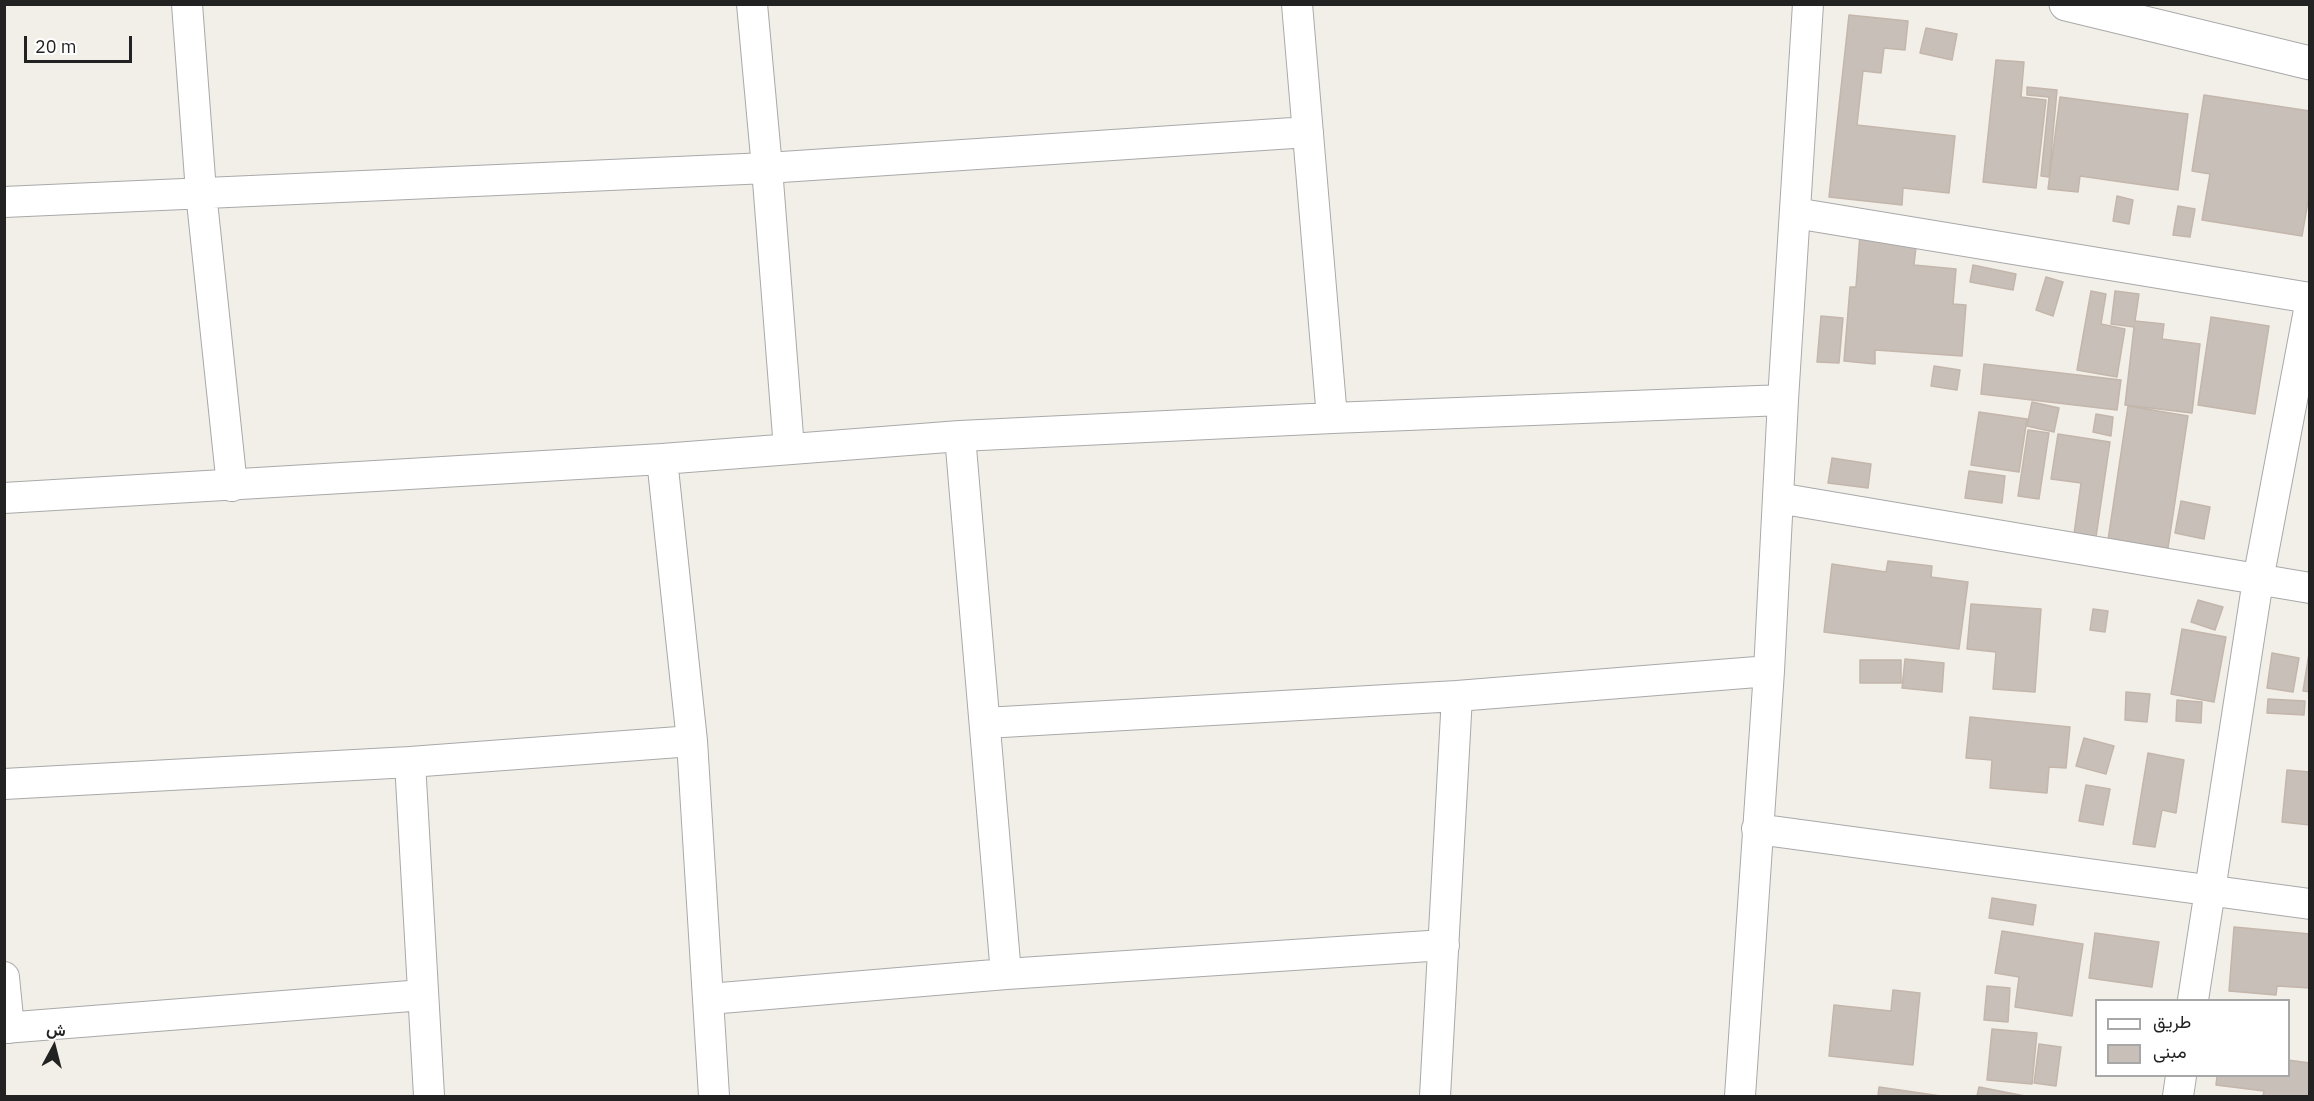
<!DOCTYPE html>
<meta charset="utf-8">
<style>
body{margin:0}
#map{position:relative;width:2314px;height:1101px;overflow:hidden;background:#f2efe9;font-family:"IBM Plex Sans",Vazirmatn,sans-serif}
canvas{display:block}
.frame{position:absolute;inset:0;border:6px solid #222;pointer-events:none}
.legend{position:absolute;left:2095px;top:999px;width:195px;height:78px;box-sizing:border-box;background:#fff;border:2px solid #a7a7a7;margin:0;padding:8px 10px;list-style:none;font-size:18px;color:#222}
.legend li{display:flex;align-items:center;gap:12px;height:30px}
.legend b{width:30px;border:2px solid #a7a7a7}
.north{position:absolute;left:24px;top:1017px;width:60px;height:60px;-webkit-text-stroke:4px #fff;paint-order:stroke;rotate:7deg;font-size:16px;font-weight:700;line-height:24px;text-align:center;color:#222}
.north::after{content:'';display:block;margin:auto;width:21px;height:27px;background:#222;clip-path:polygon(50% 0,100% 100%,50% 72%,0 100%)}
.scale{position:absolute;left:24px;top:36px;width:108px;height:27px;box-sizing:border-box;border:3px solid #222;border-top:0;padding-left:8px;font-size:18px;line-height:21px;white-space:nowrap;color:#222;-webkit-text-stroke:4px #fff;paint-order:stroke}
</style>
<div id="map">
<canvas width="2314" height="1101"></canvas>
<div class="frame"></div>
<ul class="legend">
<li><b style="height:8px;background:#fff"></b>طريق</li>
<li><b style="height:16px;background:#c7bfb8"></b>مبنى</li>
</ul>
<div class="north">ش</div>
<div class="scale">20 m</div>
</div>
<script>
const ctx = document.querySelector('canvas').getContext('2d');
ctx.lineJoin = 'round';
function fillPath(path, color) { ctx.fillStyle = color; ctx.fill(path, 'evenodd'); }
function stroke(path, color, width, dash) { ctx.strokeStyle = color; ctx.lineWidth = width; ctx.lineCap = dash ? 'butt' : 'round'; ctx.setLineDash(dash || []); ctx.stroke(path); }
const building = new Path2D(`
 M1849,15L1908,21L1905,50L1884,48L1881,73L1863,71L1857,125L1955,136L1949,193L1903,188L1902,205L1829,197Z
 M1926,28L1957,34L1952,60L1920,53Z
 M1996,60L2024,62L2021,97L2046,100L2036,188L1983,182Z
 M2027,87L2057,90L2049,177L2041,176L2049,97L2027,95Z
 M2204,95L2310,111V190L2302,236L2202,220L2210,174L2192,171Z
 M2060,97L2188,114L2178,190L2080,176L2078,192L2048,189Z
 M2117,196L2133,200L2129,224L2113,221Z
 M2178,206L2195,209L2190,237L2173,235Z
 M1860,234L1917,238L1914,265L1956,269L1953,304L1966,305L1962,356L1875,350V364L1844,361L1850,287H1856Z
 M1973,265L2016,274L2013,290L1970,282Z
 M2046,277L2063,282L2053,316L2036,310Z
 M2091,291L2106,294L2101,324L2125,329L2117,377L2077,370Z
 M2115,291L2139,294L2135,321L2164,324L2162,339L2200,344L2192,413L2125,405L2134,327L2111,324Z
 M1821,316L1843,318L1839,363L1817,362Z
 M2211,317L2269,326L2255,414L2198,405Z
 M1984,364L2121,380L2117,410L1981,394Z
 M1934,366L1960,370L1957,390L1931,386Z
 M2032,402L2059,408L2054,432L2027,426Z
 M2128,406L2188,416L2168,548L2108,540Z
 M1979,412L2027,419L2019,472L1971,465Z
 M2096,414L2113,417L2111,436L2093,432Z
 M2028,430L2049,433L2039,499L2018,496Z
 M2058,434L2110,442L2096,537L2074,534L2081,483L2051,479Z
 M1832,458L1871,464L1868,488L1828,483Z
 M1969,471L2005,476L2002,503L1965,498Z
 M2181,501L2210,507L2204,539L2175,533Z
 M1888,561L1932,566L1931,577L1968,582L1959,649L1824,632L1832,564L1886,572Z
 M2198,600L2223,607L2215,630L2191,622Z
 M1971,604L2041,609L2035,692L1993,689L1996,652L1967,649Z
 M2093,609L2108,611L2105,632L2090,630Z
 M2182,629L2226,637L2214,702L2171,694Z
 M2310,647V692L2303,691Z
 M2272,653L2299,658L2293,692L2267,688Z
 M1905,659L1944,663L1942,692L1902,688Z
 M1860,660H1901V683H1860Z
 M2126,692L2150,694L2147,722L2125,720Z
 M2268,699L2305,701L2304,715L2267,713Z
 M2177,700L2202,702L2201,723L2176,721Z
 M1970,717L2070,727L2066,768L2049,767L2047,793L1990,788L1992,760L1966,758Z
 M2084,738L2114,746L2106,774L2076,766Z
 M2148,753L2184,760L2176,813L2162,810L2155,847L2133,844Z
 M2287,770L2310,772V825L2282,822Z
 M2086,785L2110,789L2103,825L2079,821Z
 M1992,898L2036,905L2033,925L1989,918Z
 M2234,927L2310,934V988L2277,986L2276,995L2229,991Z
 M2002,931L2083,944L2072,1016L2015,1007L2019,977L1995,973Z
 M2095,933L2159,942L2152,987L2089,978Z
 M1987,986L2010,988L2008,1022L1984,1020Z
 M1893,990L1920,993L1913,1065L1829,1056L1834,1005L1891,1011Z
 M1992,1029L2037,1033L2032,1084L1987,1080Z
 M2039,1044L2061,1047L2056,1086L2034,1083Z
 M2288,1060L2310,1063V1096H2263L2264,1091L2216,1085L2217,1076H2288Z
 M1879,1087L1941,1096H1878Z
 M1979,1087L2025,1096H1977Z`);
const minor = new Path2D(`
 M187,4L201,192L232,486
 M752,4L767,168L789,449
 M1297,4L1332,418
 M4,202L767,168L1308,132
 M1795,213L2310,298
 M960,436L1006,974
 M662,459L692,741L714,1096
 M4,498L662,459L960,436L1332,418L1783,400
 M1778,498L2310,588
 M985,723L1457,696
 M410,762L429,1096
 M4,784L410,762L692,741
 M1757,829L2310,904
 M4,977L9,1028
 M709,999L1006,974L1444,945
 M2193,1000L2258,580L2310,305
 M4,1028L423,995
 M1435,1096L1457,696L1769,671
 M1740,1096L1769,671L1783,400L1808,4
 M2178,1096L2181,1076`);
const tertiary = new Path2D(`
 M2066,4L2310,63`);
fillPath(building, '#c7bfb8');
stroke(building, '#c4b6ab', 1.5);
stroke(minor, '#a9a9a9', 32);
stroke(tertiary, '#a9a9a9', 35);
stroke(minor, '#fff', 30);
stroke(tertiary, '#fff', 33);
</script>
